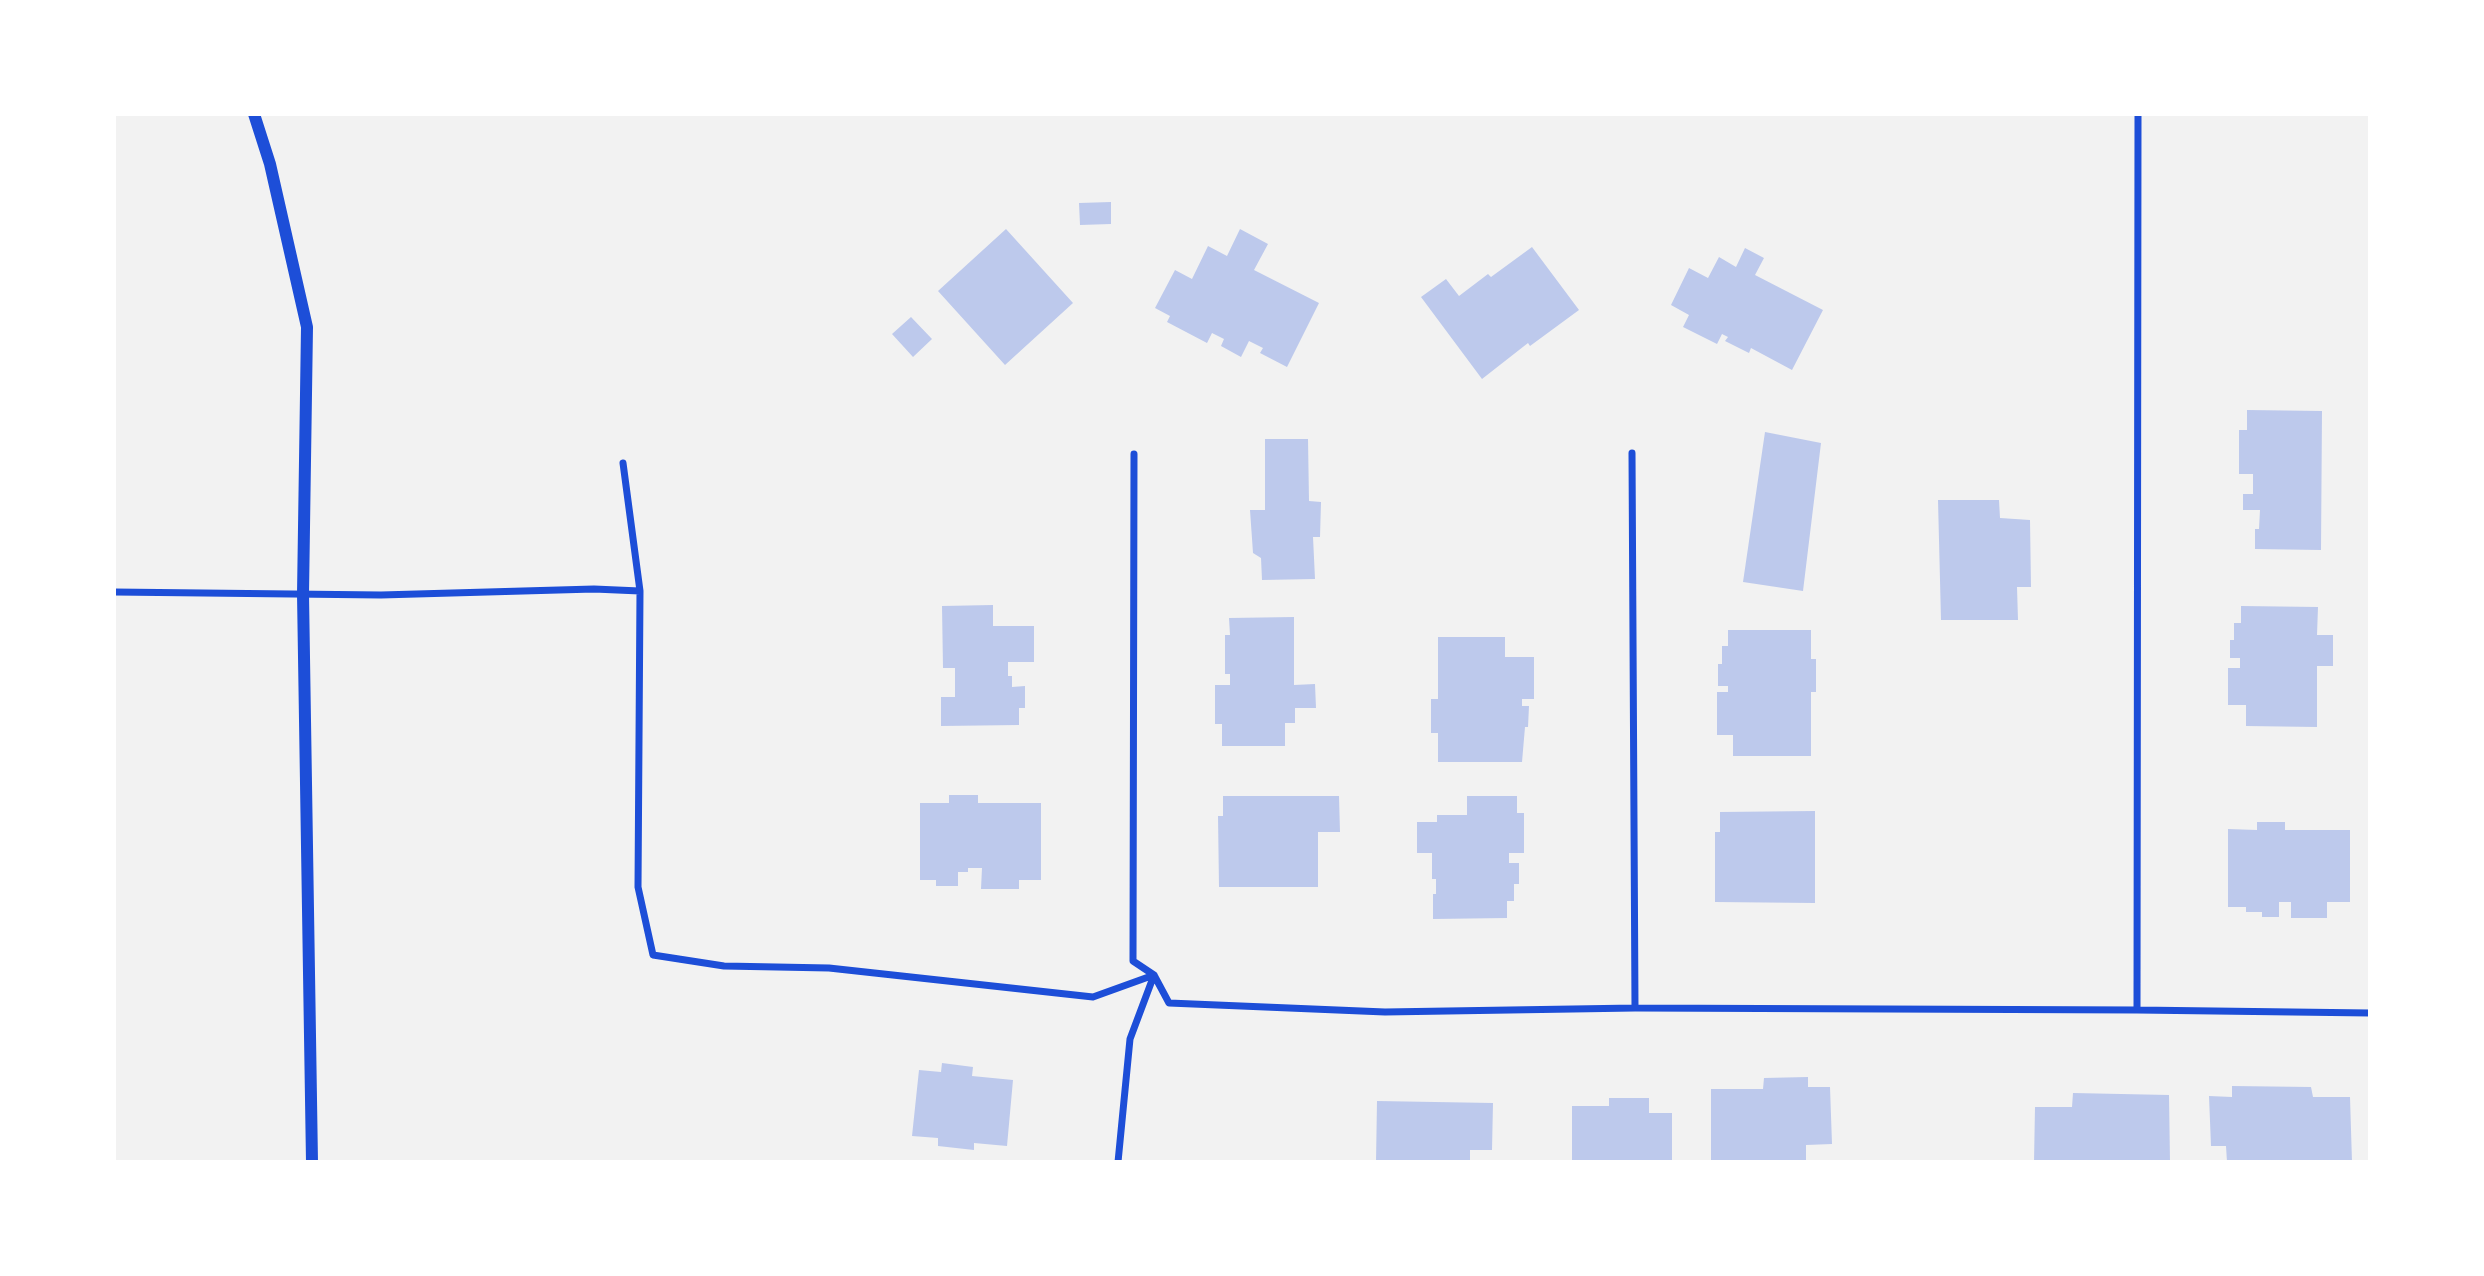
<!DOCTYPE html>
<style>
body{margin:0}
#map{position:relative;width:2484px;height:1276px;overflow:hidden;background:#f2f2f2;font-family:"DejaVu Sans",sans-serif}
canvas{display:block}
.frame{position:absolute;inset:0;border:116px solid #fff;pointer-events:none}
</style>
<div id="map">
<canvas width="2484" height="1276"></canvas>
<div class="frame"></div>
</div>
<script>
const ctx = document.querySelector('canvas').getContext('2d');
ctx.lineJoin = 'round';
function fillPath(path, color) { ctx.fillStyle = color; ctx.fill(path, 'evenodd'); }
function stroke(path, color, width, dash) { ctx.strokeStyle = color; ctx.lineWidth = width; ctx.lineCap = dash ? 'butt' : 'round'; ctx.setLineDash(dash || []); ctx.stroke(path); }
const building = new Path2D(`
 M1111,202V224L1080,225L1079,203Z
 M1006,229L1073,303L1005,365L938,291Z
 M1240,229L1268,244L1254,270L1319,303L1287,367L1260,353L1263,348L1249,341L1241,357L1221,346L1224,339L1212,333L1207,343L1167,322L1170,316L1155,308L1175,270L1192,279L1208,246L1227,256Z
 M1532,247L1579,310L1530,346L1528,343L1482,379L1421,297L1446,279L1459,296L1488,274L1491,277Z
 M1745,248L1764,258L1755,275L1823,310L1792,370L1751,348L1749,353L1725,341L1728,337L1722,334L1717,344L1683,327L1689,315L1671,305L1689,268L1708,278L1719,257L1736,267Z
 M911,317L932,339L913,357L892,334Z
 M2247,410L2322,411L2321,550L2255,549V529H2259L2260,510H2243V494H2253V474H2239V430H2247Z
 M1765,432L1821,443L1803,591L1743,582Z
 M1265,439H1308L1309,501L1321,502L1320,537H1313L1315,579L1262,580L1261,558L1253,553L1250,510H1265Z
 M1938,500H1999L2000,518L2030,520L2031,587H2017L2018,620H1941Z
 M993,605V626H1034V662H1008V676H1012V687L1025,686V708H1019V725L941,726V697H955V668H943L942,606Z
 M2241,606L2318,607L2317,635H2333V666H2317V727L2246,726V705H2228V668H2240V658H2230V640H2234V623H2241Z
 M1294,617V685L1315,684L1316,708H1295V723H1285V746H1222V724H1215V685H1230V674H1225V635H1230L1229,618Z
 M1728,630H1811V659H1816V692H1811V756H1733V735H1717V692H1728V686H1718V664H1722V646H1728Z
 M1438,637H1505V657H1534V699H1522V706H1529L1528,727H1525L1522,762H1438V733H1431V699H1438Z
 M949,795H978V803H1041V880H1019V889H981L982,868H968V872H958V886H936V880H920V803H949Z
 M1223,796H1339L1340,832H1318V887H1219L1218,816H1223Z
 M1467,796H1517V813H1524V853H1509V863H1519V884H1514V901H1507V918L1433,919V894H1436V879H1432V853H1417V822H1437V815H1467Z
 M1815,811V903L1715,902V832H1720V812Z
 M2257,822H2285V830H2350V902H2327V918H2291V902H2279V917H2262V912H2246V907H2228V829L2257,830Z
 M942,1063L973,1067L972,1076L1013,1080L1007,1146L974,1143V1150L938,1146V1138L912,1136L919,1070L941,1072Z
 M1808,1077V1087H1830L1832,1144L1806,1145V1162H1711V1089H1763L1764,1078Z
 M2232,1086L2311,1087L2313,1097H2350L2352,1162H2227L2226,1146H2211L2209,1096L2232,1097Z
 M2073,1093L2169,1095L2170,1162H2034L2035,1107H2072Z
 M1609,1098H1649V1113H1672V1162H1572V1106H1609Z
 M1377,1101L1493,1103L1492,1150H1470V1162H1376Z`);
const minor = new Path2D(`
 M1632,453L1635,1008
 M623,463L640,591L638,887L653,955L724,966L829,968L1093,997L1154,975L1169,1003L1385,1012L1635,1008L2137,1010L2370,1013
 M114,592L381,595L594,589L640,591
 M2137,1010L2138,114
 M1118,1162L1130,1039L1154,975L1133,961L1134,454`);
const tertiary = new Path2D(`
 M254,114L270,164L307,327L303,594L312,1162`);
fillPath(building, '#bdc9ec');
stroke(minor, '#1d4ed8', 7);
stroke(tertiary, '#1d4ed8', 12);
</script>
